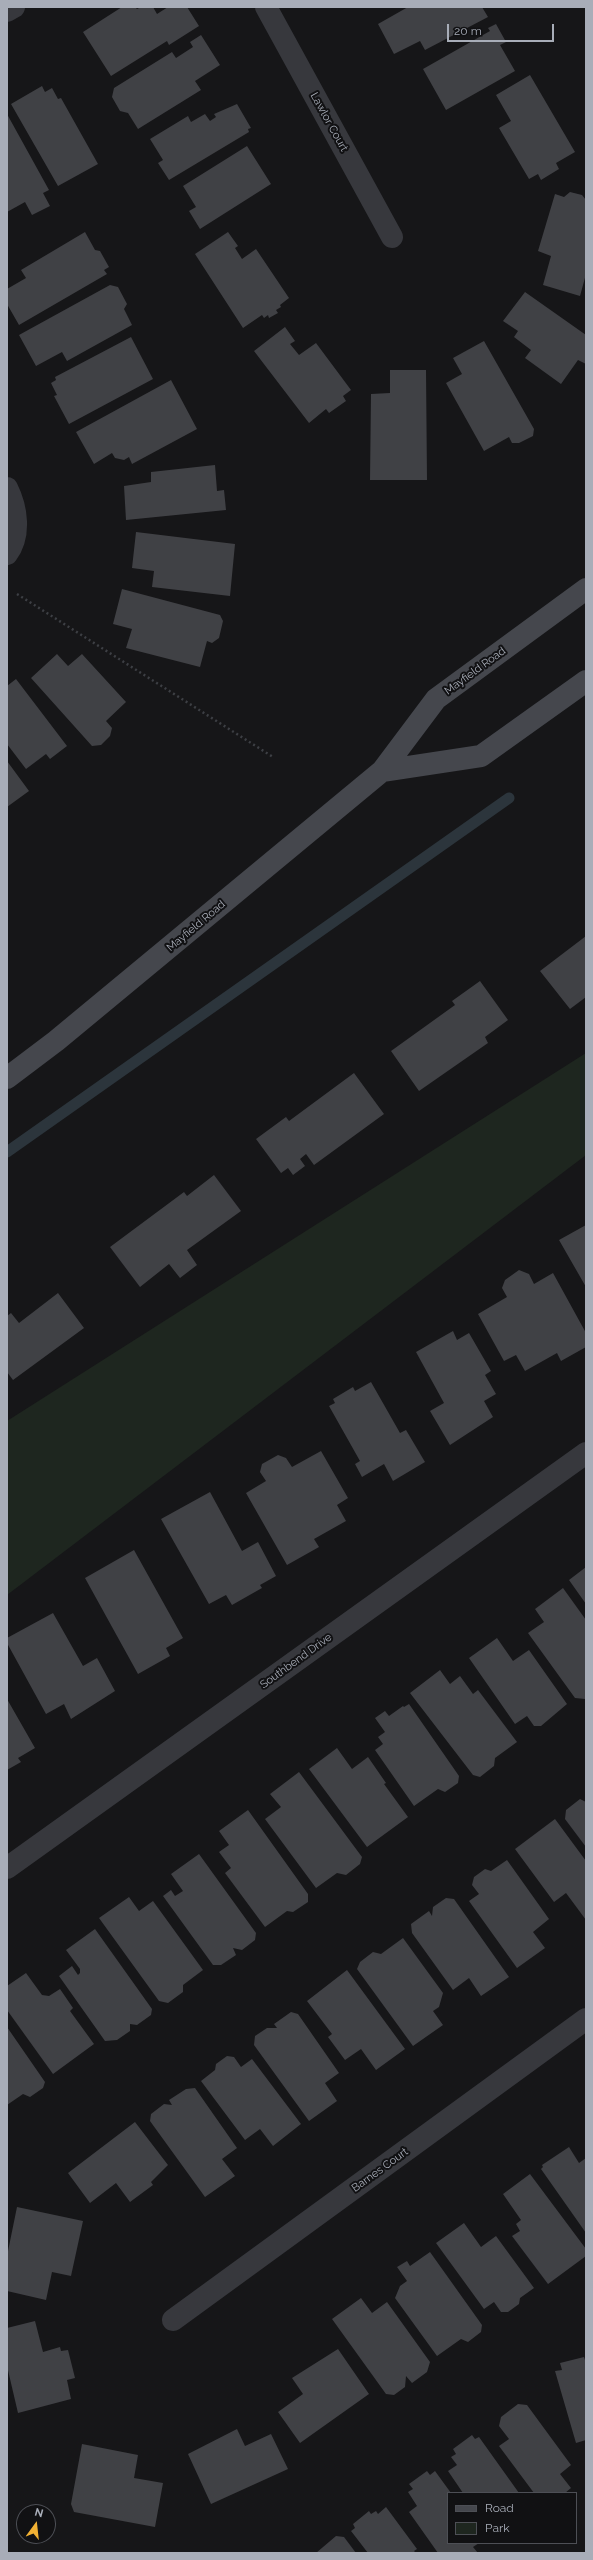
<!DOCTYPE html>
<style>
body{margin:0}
#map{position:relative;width:593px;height:2560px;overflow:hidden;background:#161618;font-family:Raleway,sans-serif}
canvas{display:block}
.frame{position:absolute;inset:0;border:8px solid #a8adb8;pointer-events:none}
.legend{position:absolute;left:447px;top:2492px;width:130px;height:52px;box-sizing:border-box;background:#111113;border:1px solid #4d4f55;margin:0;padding:5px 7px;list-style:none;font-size:12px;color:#a8adb8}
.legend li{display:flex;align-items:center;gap:8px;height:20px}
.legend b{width:20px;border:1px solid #4d4f55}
.north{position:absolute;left:16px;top:2504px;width:40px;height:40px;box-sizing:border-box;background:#111113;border:1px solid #4d4f55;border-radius:50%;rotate:15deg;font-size:11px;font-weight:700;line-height:16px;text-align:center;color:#a8adb8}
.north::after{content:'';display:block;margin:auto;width:14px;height:18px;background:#f2b134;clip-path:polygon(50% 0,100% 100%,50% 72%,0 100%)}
.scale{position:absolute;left:447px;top:24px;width:107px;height:18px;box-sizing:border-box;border:2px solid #a8adb8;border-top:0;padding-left:5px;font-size:12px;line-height:14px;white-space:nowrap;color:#a8adb8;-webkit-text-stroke:3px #111113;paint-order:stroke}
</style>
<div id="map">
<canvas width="593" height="2560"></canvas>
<div class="frame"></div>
<ul class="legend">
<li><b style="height:5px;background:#45474d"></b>Road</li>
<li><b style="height:11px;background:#1e261f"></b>Park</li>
</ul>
<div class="north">N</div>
<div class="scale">20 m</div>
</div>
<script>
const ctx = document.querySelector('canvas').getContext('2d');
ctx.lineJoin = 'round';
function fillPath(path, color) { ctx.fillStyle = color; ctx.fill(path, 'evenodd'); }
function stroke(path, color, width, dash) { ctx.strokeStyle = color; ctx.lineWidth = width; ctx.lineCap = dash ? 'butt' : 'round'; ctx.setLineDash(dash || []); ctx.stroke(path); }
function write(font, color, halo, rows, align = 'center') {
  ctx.font = font + ' Raleway,sans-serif'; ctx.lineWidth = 4; ctx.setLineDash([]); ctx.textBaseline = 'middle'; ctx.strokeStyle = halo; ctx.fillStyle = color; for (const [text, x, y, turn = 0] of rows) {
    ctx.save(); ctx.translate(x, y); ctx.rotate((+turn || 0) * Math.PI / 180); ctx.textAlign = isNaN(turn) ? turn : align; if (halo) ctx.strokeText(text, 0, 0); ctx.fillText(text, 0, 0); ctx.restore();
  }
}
const green = new Path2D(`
 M586,1053V1155L7,1595V1421Z`);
const stream = new Path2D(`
 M7,1152L509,798`);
const building = new Path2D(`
 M122,7H135L137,9L141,7H153L157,14L168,7H187L199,26L169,45L167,41L111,76L83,32Z
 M408,7H482L488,17L425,50L420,41L394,54L378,24Z
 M496,24L506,42L500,45L515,71L446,110L423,69L490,31L488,28Z
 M201,35L220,65L195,81L201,90L138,129L128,113L120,111L112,97L114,88L172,52L176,58L193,47L190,42Z
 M530,75L575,152L556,163L559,169L541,180L538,174L529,179L499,128L511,121L496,95Z
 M42,86L45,92L52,88L58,99L61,98L98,164L58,186L11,104Z
 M237,104L251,128L248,129L249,132L169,180L158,163L163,160L150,139L188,116L191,122L205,114L210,121L216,117L214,114Z
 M7,114L49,190L43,193L50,206L32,215L25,202L7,212Z
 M247,146L271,184L200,229L189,211L196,207L183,186Z
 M570,192L582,195L586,200V274L580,296L543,285L551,256L538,251L555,194L564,197Z
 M85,232L95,250L100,251L109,267L104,270L107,274L19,325L7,304V289L26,278L21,270Z
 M228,232L238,246L235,248L242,259L256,249L289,298L280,305L281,307L276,310L278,313L269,318L268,315L264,318L262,315L243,328L195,254Z
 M110,285L118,287L127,304L124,309L132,325L67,361L62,352L36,366L19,335Z
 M525,292L586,335V364L578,360L561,384L525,358L531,350L514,337L518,331L503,321Z
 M285,327L295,341L290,344L299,355L316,343L351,390L343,396L346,401L329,413L326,409L309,423L254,351Z
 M131,337L153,379L69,424L54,396L57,395L51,383L56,380L55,377Z
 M484,341L534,429L533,436L519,443H512L509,437L484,451L446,383L462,374L453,358Z
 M390,370H426L427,480H370L371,394L390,393Z
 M171,380L197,429L132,464L129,457L124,460L115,458L112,453L94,464L76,432Z
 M215,465L217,491L224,490L226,510L126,520L124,486L151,482V472Z
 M136,532L235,544L230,596L152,587L154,571L132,568Z
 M122,589L220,615L223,621L219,638L212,643L207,641L200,667L126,648L132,629L113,624Z
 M57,654L68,666L82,654L126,702L106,721L112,728L110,736L101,745L92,746L31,678Z
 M16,679L67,746L50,759L46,754L26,769L7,744V686Z
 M7,761L29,791L7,807Z
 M586,936V997L570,1009L540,971Z
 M480,981L508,1020L485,1037L488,1043L419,1091L391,1051L455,1005L452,1001Z
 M354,1073L384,1114L314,1165L306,1154L300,1159L305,1166L293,1175L288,1168L281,1173L256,1139L286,1117L289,1121Z
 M214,1175L241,1211L187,1250L197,1265L180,1278L169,1264L140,1287L110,1247L184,1192L187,1196Z
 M586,1225V1287L559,1240Z
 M519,1270L529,1274L534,1284L553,1273L586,1333V1347L561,1361L557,1353L525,1371L516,1355L504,1361L478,1314L507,1297L502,1288L505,1280Z
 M58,1293L84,1328L13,1380L7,1372V1316L11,1313L19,1323Z
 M453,1331L457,1340L469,1333L491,1371L485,1375L496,1394L484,1401L493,1417L450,1445L430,1411L444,1403L416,1352Z
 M371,1382L400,1433L406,1430L425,1462L393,1481L384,1464L362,1477L355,1464L360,1461L329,1406L335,1403L333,1399L353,1387L355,1391Z
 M321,1451L348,1498L337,1505L346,1521L314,1539L319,1547L287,1565L246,1493L266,1481L260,1472L262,1464L278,1455L286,1458L292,1467Z
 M210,1492L242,1551L258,1542L276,1576L260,1585L262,1588L232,1605L226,1595L209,1604L161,1519Z
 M134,1550L183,1638L166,1648L170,1656L138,1674L85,1578Z
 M586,1567V1604L569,1580Z
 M563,1588L586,1620L585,1699L575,1698L528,1633L544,1622L535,1609Z
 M53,1613L83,1666L97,1658L115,1691L71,1719L64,1704L46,1714L7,1643V1638Z
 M497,1638L513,1661L529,1650L567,1704L541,1726H534L527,1716L515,1724L469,1658Z
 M440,1670L450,1684L460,1676L473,1694L478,1690L517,1742L495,1758L494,1766L480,1777L473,1775L410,1693Z
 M7,1699L35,1748L18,1758L21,1762L7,1770Z
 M409,1704L459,1776L458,1783L445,1792L438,1789L414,1806L375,1750L383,1744L378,1737L385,1732L375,1718L385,1711L389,1716L403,1706L404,1707Z
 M337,1748L352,1769L368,1757L386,1783L384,1784L408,1817L367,1847L309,1769Z
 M299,1772L362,1857L360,1864L346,1875L337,1873L316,1888L265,1819L281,1807L270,1794Z
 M580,1799L586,1802V1847L565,1819L566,1810Z
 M248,1810L308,1894V1902L293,1912L287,1911L265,1927L225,1873L231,1868L219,1852L229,1845L219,1831Z
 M555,1819L586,1861V1920L566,1893L554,1902L515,1849Z
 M199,1854L256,1933L255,1940L242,1950L233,1948L236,1955L221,1965H213L163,1896L171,1890L175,1896L183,1891L171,1874Z
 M507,1860L549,1919L533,1932L545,1948L517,1968L469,1901L479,1894L472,1885L474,1877L485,1869L491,1871Z
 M129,1897L139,1911L153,1901L203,1970L183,1985V1992L168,2003L159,2001L99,1918Z
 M446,1898L454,1899L509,1977L481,1996L469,1978L453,1990L412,1933L411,1924L429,1911L432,1916L433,1907Z
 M95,1929L152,2009L151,2015L137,2025L130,2024V2031L117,2040L105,2041L59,1976L72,1966L78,1975L80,1973V1969L66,1950Z
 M403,1938L443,1993L439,2007L433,2011L443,2025L413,2046L357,1969L360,1962L373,1952L381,1954Z
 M347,1970L405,2049L376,2070L361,2049L345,2060L328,2037L332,2034L307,2001Z
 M26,1973L42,1995L49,1996L60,1989L73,2008L70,2011L94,2044L53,2074L7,2010V1986Z
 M291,2012L298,2014L339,2073L325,2083L337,2101L309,2121L254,2045L255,2036L267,2028H277L274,2024Z
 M7,2027L45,2082L43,2088L30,2097L23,2094L7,2105Z
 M227,2056L234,2057L241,2067L252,2059L301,2124L273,2146L260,2129L245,2140L201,2081L215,2070L216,2064Z
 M195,2088L237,2148L222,2159L235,2176L205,2197L150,2121L151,2114L164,2104L172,2105L169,2100L186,2089Z
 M135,2122L168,2165L151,2182L153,2185L130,2202L116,2183L90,2203L68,2173Z
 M569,2147L579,2163L586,2158V2233L541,2169L543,2167L542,2165Z
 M530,2174L586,2249V2256L548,2284L512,2236L520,2231L516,2224L521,2220L503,2194Z
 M17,2207L83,2221L71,2276L52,2272L46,2300L7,2291V2256Z
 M464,2223L481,2247L496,2236L534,2288L520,2298L519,2304L508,2312H501L494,2302L484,2309L436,2243Z
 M430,2252L482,2325L481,2332L468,2342L461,2339L437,2356L395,2298L400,2286L407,2281L397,2267L407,2261L410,2266Z
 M361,2298L372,2313L387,2302L430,2362L427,2372L412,2383L406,2376L405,2387L394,2395L386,2394L332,2319Z
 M35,2321L43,2352L60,2347L61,2351L68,2350L75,2378L67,2380L71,2399L18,2413L7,2366V2328Z
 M338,2349L369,2394L300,2443L278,2412L303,2394L292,2378Z
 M584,2357L586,2363V2440L576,2443L555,2371L562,2370L560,2363Z
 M518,2404L527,2405L571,2465L560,2474L571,2488L565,2493H534L499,2446L509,2439L499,2426L501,2417Z
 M237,2429L245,2446L271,2434L288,2469L211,2504L188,2454Z
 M472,2435L475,2439L479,2437L519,2493H463L448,2471L457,2465L451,2457L456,2454L453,2449Z
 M82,2444L138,2455L134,2478L163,2483L155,2527L74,2512L71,2504Z
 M427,2471L430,2475L435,2471L451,2493H448V2543H479L473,2547L478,2553H438L409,2512L417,2506L408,2492L413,2489L409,2484Z
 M386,2507L417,2549L414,2551L416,2553H368L351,2531L355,2528L353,2524L369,2511L371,2514L376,2511L378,2514Z
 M336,2536L344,2537L356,2553H316Z`);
const path = new Path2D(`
 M17,594L273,757`);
const minor = new Path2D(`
 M266,7L392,237
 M7,11L14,7
 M7,488C17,508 21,535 7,554
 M7,1868L586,1453
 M173,2320L586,2019`);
const secondary = new Path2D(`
 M382,771L481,756L586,681
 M7,1078L56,1041L382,771L436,699L586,589`);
const streetNames = [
 ["Lawlor Court",329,122,61],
 ["Mayfield Road",475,671,-36],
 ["Mayfield Road",196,926,-40],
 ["Southbend Drive",296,1661,-36],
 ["Barnes Court",380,2170,-36]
];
fillPath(green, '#1e261f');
stroke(stream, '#2c353c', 11);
fillPath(building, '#404145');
stroke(path, '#3d3f44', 2.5, [2, 3]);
stroke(minor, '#37383d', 22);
stroke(secondary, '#45474d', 22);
write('11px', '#a8adb8', '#111113', streetNames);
</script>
